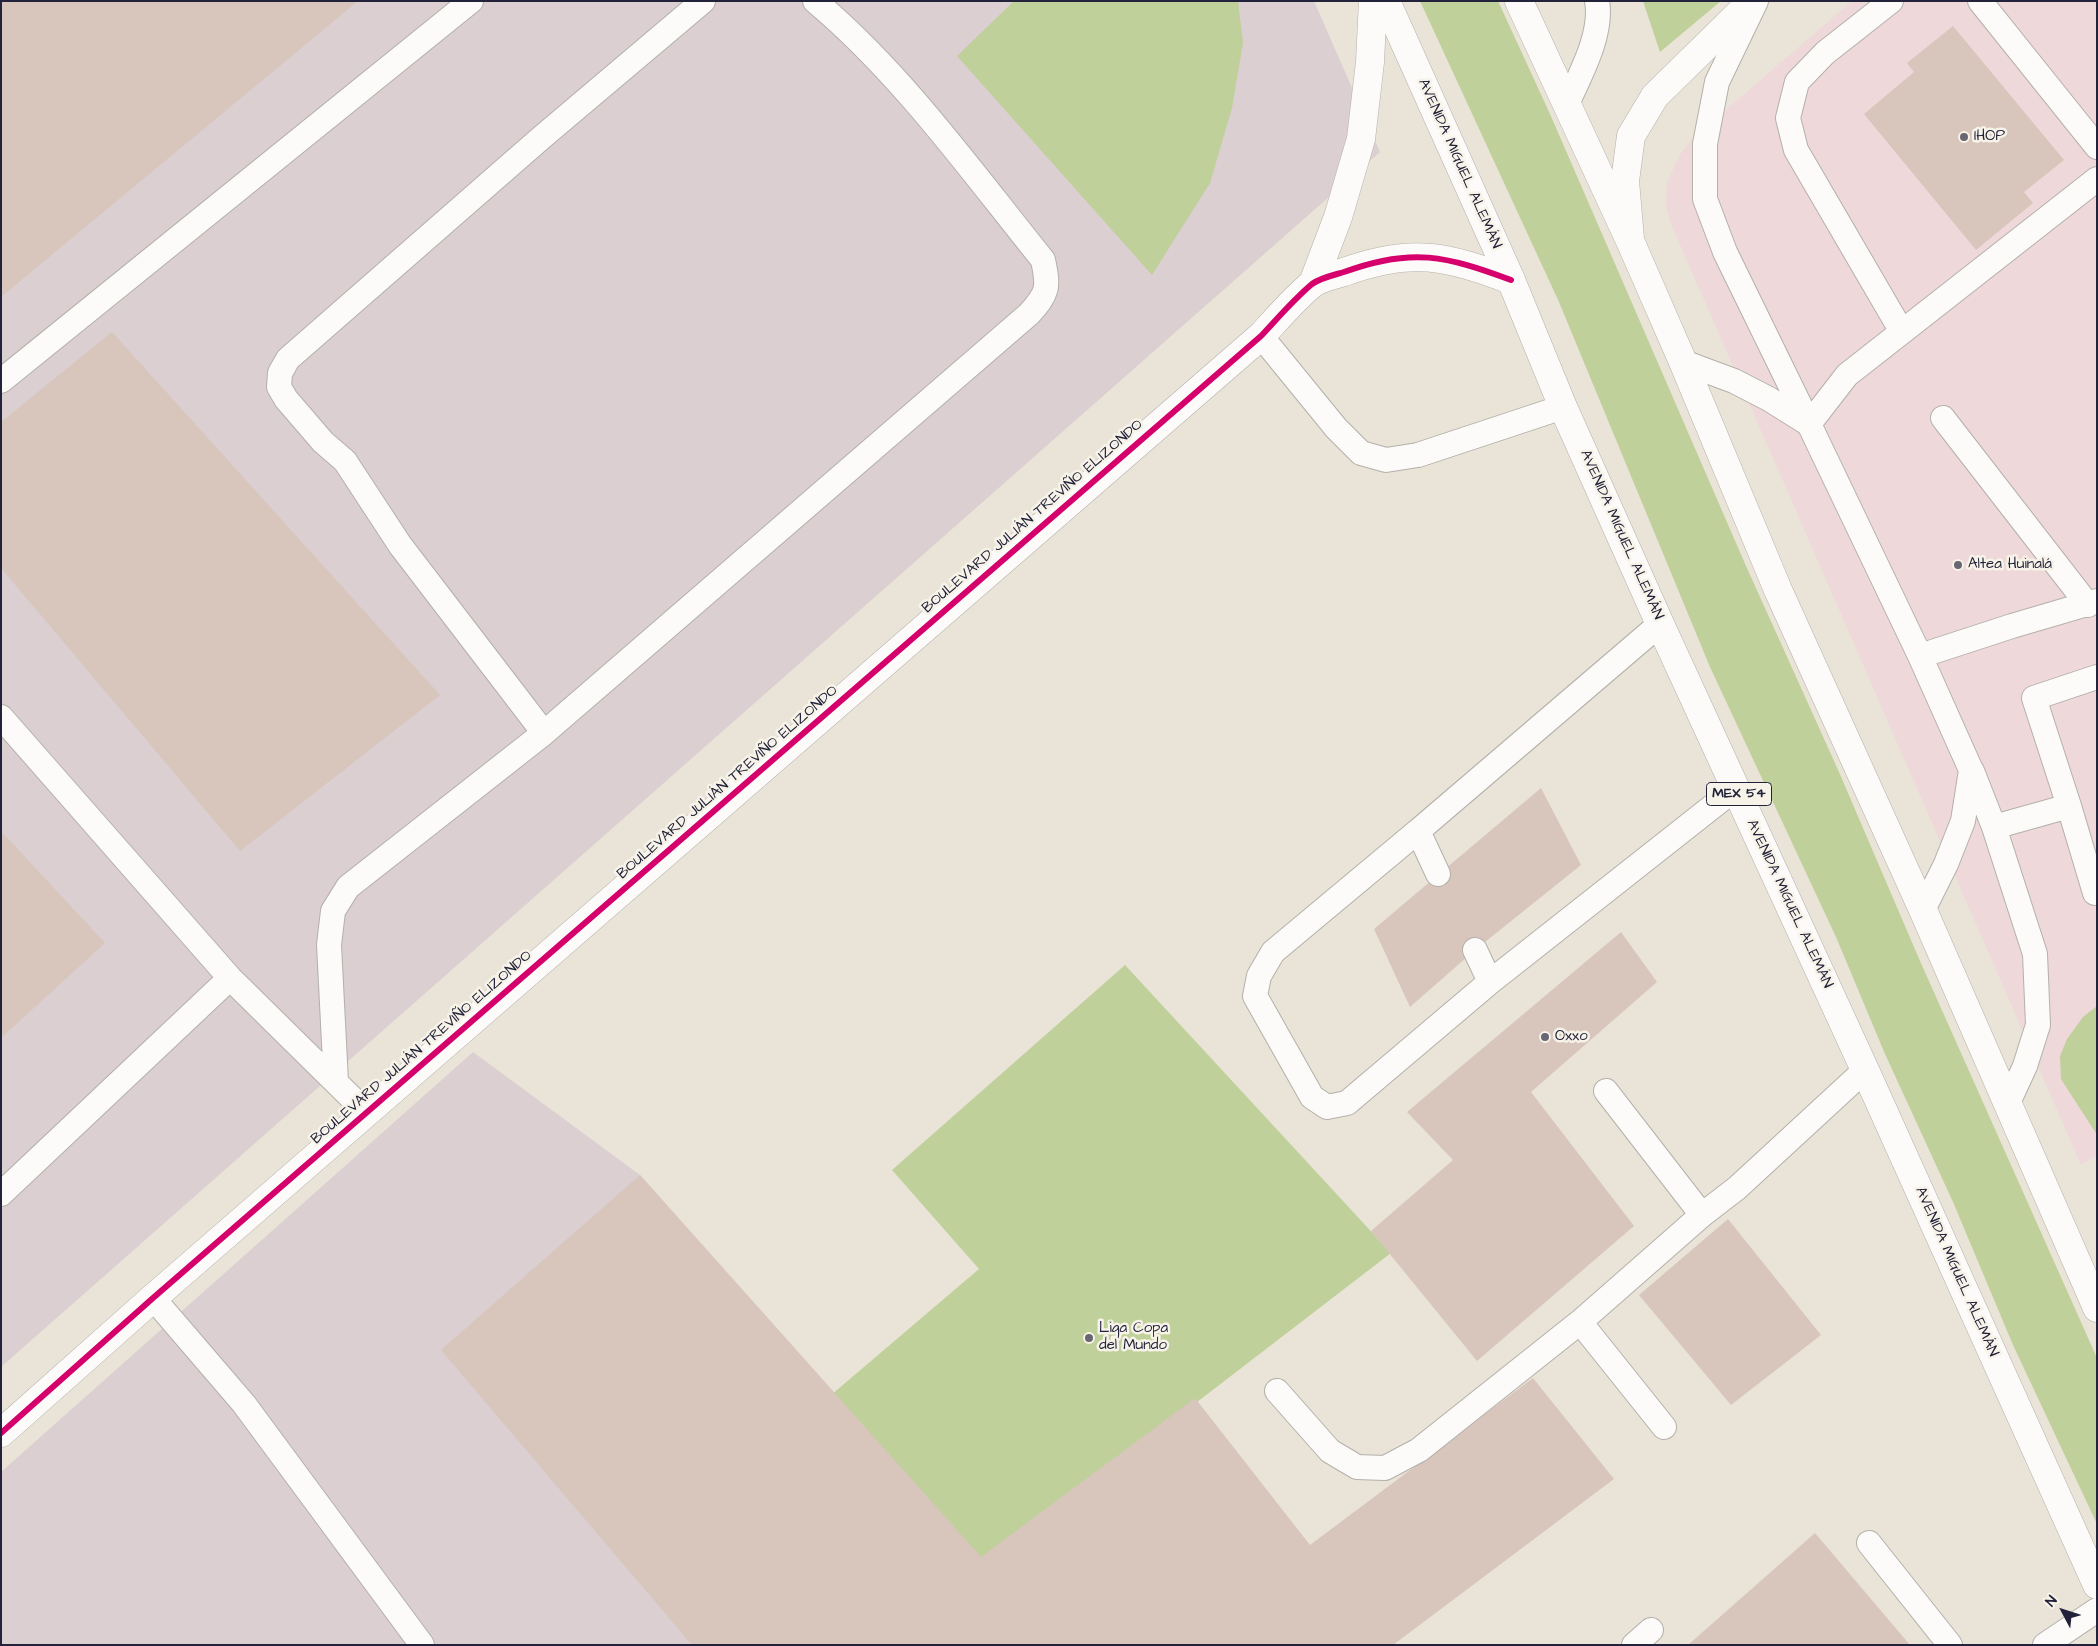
<!DOCTYPE html>
<meta charset="utf-8">
<style>
body{margin:0}
#map{position:relative;width:2098px;height:1646px;overflow:hidden;background:#e9e4d7;font-family:"Architects Daughter",sans-serif}
canvas{display:block}
.frame{position:absolute;inset:0;border:2px solid #22223b;pointer-events:none}
.north{position:absolute;left:2038px;top:1586px;width:50px;height:50px;-webkit-text-stroke:4px #f7f3e8;paint-order:stroke;rotate:310deg;font-size:14px;font-weight:700;line-height:20px;text-align:center;color:#22223b}
.north::after{content:'';display:block;margin:auto;width:18px;height:22px;background:#22223b;clip-path:polygon(50% 0,100% 100%,50% 72%,0 100%)}
</style>
<div id="map">
<canvas width="2098" height="1646"></canvas>
<div class="frame"></div>
<div class="north">N</div>
</div>
<script>
const ctx = document.querySelector('canvas').getContext('2d');
ctx.lineJoin = 'round';
function fillPath(path, color) { ctx.fillStyle = color; ctx.fill(path, 'evenodd'); }
function stroke(path, color, width, dash) { ctx.strokeStyle = color; ctx.lineWidth = width; ctx.lineCap = dash ? 'butt' : 'round'; ctx.setLineDash(dash || []); ctx.stroke(path); }
function write(font, color, halo, rows, align = 'center') {
  ctx.font = font + ' "Architects Daughter",sans-serif'; ctx.lineWidth = 5; ctx.setLineDash([]); ctx.textBaseline = 'middle'; ctx.strokeStyle = halo; ctx.fillStyle = color; for (const [text, x, y, turn = 0] of rows) {
    ctx.save(); ctx.translate(x, y); ctx.rotate((+turn || 0) * Math.PI / 180); ctx.textAlign = isNaN(turn) ? turn : align; if (halo) ctx.strokeText(text, 0, 0); ctx.fillText(text, 0, 0); ctx.restore();
  }
}
const built = new Path2D(`
 M1852,1H2097V1156L2081,1165L1671,224L1666,206L1667,183L1679,156L1692,139Z`);
const industrial = new Path2D(`
 M1,1H1314L1380,152L1,1367Z
 M473,1052L640,1175L1060,1645H1V1472Z`);
const green = new Path2D(`
 M1014,1H1238L1243,43L1232,108L1210,183L1152,275L957,56Z
 M1420,1H1498L1550,114L1746,566L1839,772L1920,961L2097,1358V1524L2013,1345L1953,1202L1885,1054L1836,937L1710,667L1559,302Z
 M1643,1H1721L1660,52Z
 M1125,965L1391,1253L968,1578L817,1407L979,1269L892,1170Z
 M2097,1006V1135L2061,1079L2060,1056L2067,1039L2083,1017Z`);
const building = new Path2D(`
 M1,1H358L1,297Z
 M1953,26L2064,160L2024,192L2033,203L1976,250L1864,114L1914,72L1907,63Z
 M112,332L440,695L240,851L1,568V422Z
 M1541,788L1581,865L1475,950L1410,1007L1374,929Z
 M1,831L105,943L1,1038Z
 M1621,932L1657,982L1531,1092L1634,1226L1477,1361L1371,1231L1453,1160L1407,1112Z
 M640,1175L981,1557L1195,1398L1310,1545L1533,1378L1614,1479L1393,1645H692L441,1350Z
 M1728,1219L1821,1335L1731,1405L1639,1295Z
 M1815,1533L1910,1645H1688Z`);
const service = new Path2D(`
 M1756,1L1717,82L1705,144V199L1725,252L1809,424L1847,375L2097,179
 M1891,1L1825,53L1797,82L1788,118L1796,150L1902,332
 M1980,1L2097,147
 M1567,104C1580,75 1603,34 1597,1
 M1261,336L1336,428L1361,453L1386,460L1418,455L1563,407
 M1683,362L1734,381L1769,399L1809,424L1920,656L1971,770L1963,821L1946,864L1923,910
 M1,381L471,1
 M1943,418L2088,605
 M1920,656L2012,626L2097,601
 M2097,677L2034,698L2069,806L2095,893L2097,892
 M1,717L230,978L367,1113
 M544,733L400,545L345,461L323,442L286,399L279,387L280,373L288,359L541,138L703,1
 M1972,771L1994,827L2035,954L2038,1025L2025,1066L2007,1105
 M1994,827L2069,806
 M1418,831L1273,952L1259,976L1255,996L1312,1097L1327,1107L1347,1103L1490,982
 M1438,874L1418,831L1660,624
 M1475,950L1490,982L1736,788
 M336,1082L329,945L333,911L348,887L544,733L1029,314C1048,293 1049,288 1043,260C972,172 902,74 815,1
 M1606,1091L1702,1215
 M1,1194L230,978
 M153,1298L244,1404L422,1645
 M1580,1322L1664,1427
 M1277,1391L1330,1451L1357,1467L1385,1468L1419,1450L1580,1322L1702,1215L1737,1188L1865,1070
 M1869,1543L1950,1645
 M1634,1645L1651,1630
 M2045,1645L2097,1610`);
const minor = new Path2D(`
 M1313,283L1338,217L1361,139L1370,62L1373,1
 M1,1433L153,1298L1261,336C1277,319 1294,299 1312,284C1320,278 1334,275 1344,272C1412,247 1446,256 1511,280`);
const secondary = new Path2D(`
 M1630,239L1625,181L1631,136L1655,96L1752,1`);
const trunk = new Path2D(`
 M1386,1L1511,280L1563,407L1660,624L1865,1070L2097,1585
 M1519,1L1631,243L1683,362L1778,590L1923,910L2097,1308`);
const cycleway = new Path2D(`
 M1,1433L153,1298L1261,336C1277,319 1294,299 1312,284C1320,278 1334,275 1344,272C1412,247 1446,256 1511,280`);
const markers = [
 [1964,137,5,"#686672"],
 [1958,565,5,"#686672"],
 [1545,1037,5,"#686672"],
 [1089,1338,5,"#686672"]
];
const shields = [
 [1739,794,65]
];
const shieldNames = [
 ["MEX 54",1739,794]
];
const poiNames = [
 ["IHOP",1974,137],
 ["Altea Huinalá",1968,565],
 ["Oxxo",1555,1037],
 ["Liga Copa",1099,1329],
 ["del Mundo",1099,1346]
];
const streetNames = [
 ["AVENIDA MIGUEL ALEMÁN",1459,164,66],
 ["BOULEVARD JULIÁN TREVIÑO ELIZONDO",1033,517,-41],
 ["AVENIDA MIGUEL ALEMÁN",1621,535,66],
 ["BOULEVARD JULIÁN TREVIÑO ELIZONDO",728,783,-41],
 ["AVENIDA MIGUEL ALEMÁN",1789,904,65],
 ["BOULEVARD JULIÁN TREVIÑO ELIZONDO",422,1048,-41],
 ["AVENIDA MIGUEL ALEMÁN",1956,1272,66]
];
fillPath(built, '#efd8da');
fillPath(industrial, '#dbcfd1');
fillPath(green, '#bfd09a');
fillPath(building, '#d8c6bd');
stroke(service, '#b4b0aa', 26);
stroke(minor, '#b4b0aa', 29);
stroke(secondary, '#b4b0aa', 29);
stroke(trunk, '#b4b0aa', 29);
stroke(service, '#fcfbf9', 24);
stroke(minor, '#fcfbf9', 28);
stroke(secondary, '#fcfbf9', 28);
stroke(trunk, '#fcfbf9', 28);
stroke(cycleway, '#d6006c', 6);
for (const [x, y, r, color] of markers) { const dot = new Path2D(); dot.arc(x, y, r, 0, 2 * Math.PI); ctx.fillStyle = color; ctx.fill(dot); stroke(dot, '#f7f3e8', 2); }
for (const [x, y, w] of shields) { const box = new Path2D(); box.roundRect(x - w / 2, y - 11.5, w, 23, 4); ctx.fillStyle = '#f7f3e8'; ctx.fill(box); stroke(box, '#22223b', 1); }
write('bold 14px', '#22223b', null, shieldNames);
write('15px', '#22223b', '#f7f3e8', poiNames, 'left');
write('15px', '#22223b', '#f7f3e8', streetNames);
</script>
